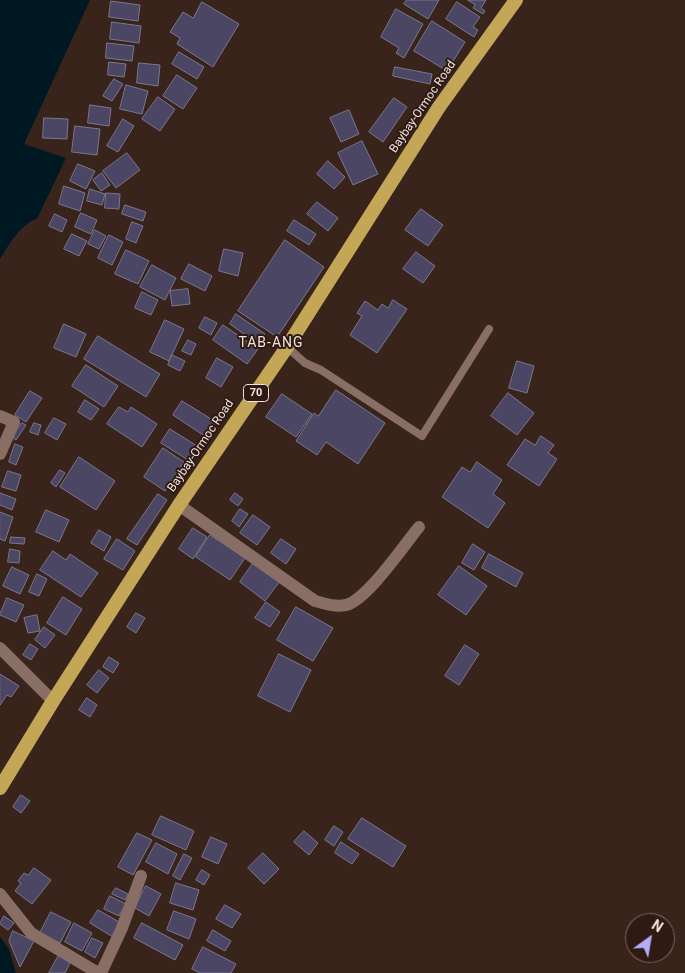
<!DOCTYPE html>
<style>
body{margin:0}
#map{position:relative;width:685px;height:973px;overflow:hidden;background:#39241c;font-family:Roboto,sans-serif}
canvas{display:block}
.north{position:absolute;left:625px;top:913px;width:50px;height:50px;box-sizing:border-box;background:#2f1a13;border:1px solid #7d6a64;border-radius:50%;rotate:32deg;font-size:14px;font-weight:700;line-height:20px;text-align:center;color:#f1e2dd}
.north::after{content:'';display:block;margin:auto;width:18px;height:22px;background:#b5acf8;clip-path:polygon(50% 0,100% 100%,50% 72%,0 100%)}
</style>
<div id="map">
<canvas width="685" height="973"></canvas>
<div class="north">N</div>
</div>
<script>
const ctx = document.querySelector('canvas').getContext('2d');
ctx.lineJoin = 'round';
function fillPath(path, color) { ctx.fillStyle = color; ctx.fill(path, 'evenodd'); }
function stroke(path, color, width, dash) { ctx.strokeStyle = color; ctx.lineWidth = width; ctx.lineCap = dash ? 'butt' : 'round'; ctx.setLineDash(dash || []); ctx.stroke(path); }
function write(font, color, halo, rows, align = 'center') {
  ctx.font = font + ' Roboto,sans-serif'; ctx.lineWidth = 4; ctx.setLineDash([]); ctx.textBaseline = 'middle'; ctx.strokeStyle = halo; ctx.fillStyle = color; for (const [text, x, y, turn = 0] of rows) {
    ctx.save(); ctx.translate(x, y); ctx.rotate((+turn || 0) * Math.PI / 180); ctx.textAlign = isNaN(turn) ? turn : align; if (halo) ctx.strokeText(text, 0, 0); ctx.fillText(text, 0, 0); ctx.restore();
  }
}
const water = new Path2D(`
 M0,0H90L24,144L66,158L37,219C20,224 9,245 0,259Z
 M0,937L9,949L16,973H0Z`);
const building = new Path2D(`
 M407,0H439L428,19L404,4Z
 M468,0H486L481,8L485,11L483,14L473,8L475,5Z
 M111,1L140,5L138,21L109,17Z
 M202,2L239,24L213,67L177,44L180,38L170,32L183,12L193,18Z
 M457,2L480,17L473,27L478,30L474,37L446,19Z
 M396,9L423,24L404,58L396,53L399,48L381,37Z
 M432,21L465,42L447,71L414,51Z
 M112,22L141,26L139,43L110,39Z
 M107,43L134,46L132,61L106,58Z
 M179,52L204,67L197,79L172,64Z
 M109,62L126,64L124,77L108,75Z
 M139,63L160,65L158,86L137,83Z
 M395,67L432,74L430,84L393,76Z
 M177,75L197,88L183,109L163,96Z
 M114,79L123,84L112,101L103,96Z
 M126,85L148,91L142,114L120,109Z
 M158,97L175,109L160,131L142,119Z
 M394,98L407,107L383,142L369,132Z
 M90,105L111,108L109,126L88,123Z
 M349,110L359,134L341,142L330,118Z
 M44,118L68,119L67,139L43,138Z
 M123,119L134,126L118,152L107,146Z
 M75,126L100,129L97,155L72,152Z
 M362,141L378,174L353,185L338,153Z
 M127,153L140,170L116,188L103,171Z
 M328,161L345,177L334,189L317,174Z
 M78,164L95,171L86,189L70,181Z
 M102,173L110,185L101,191L93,180Z
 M64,186L85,193L80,211L59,204Z
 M90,189L105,194L102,205L87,201Z
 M106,193L120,194L119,209L105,208Z
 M317,202L338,218L328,231L307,214Z
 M125,205L146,212L143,221L122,214Z
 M421,209L443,225L428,246L405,230Z
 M81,213L97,220L91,234L75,227Z
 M55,214L67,220L62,232L49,226Z
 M294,220L316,234L309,245L287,231Z
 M132,222L143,226L136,243L126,239Z
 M95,230L106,236L99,249L88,244Z
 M72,234L87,241L79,256L64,249Z
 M109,235L123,242L112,265L98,258Z
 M285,240L324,267L277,337L238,311Z
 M224,249L243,253L238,276L219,271Z
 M126,250L149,261L138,284L115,274Z
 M416,252L435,266L423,283L403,269Z
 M189,264L212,276L205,291L181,279Z
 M152,265L176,278L165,300L140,287Z
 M188,289L190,304L172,306L170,291Z
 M142,292L158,300L151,315L135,308Z
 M393,300L407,309L377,353L350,335L362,316L357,313L365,301L378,310L382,304L388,308Z
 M236,314L265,334L258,344L230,324Z
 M205,317L217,323L211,335L199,328Z
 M165,320L184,329L169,361L150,352Z
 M64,324L86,334L76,357L54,348Z
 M223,325L258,349L247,364L213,340Z
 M98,336L160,374L146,397L84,359Z
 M188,340L196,344L191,355L182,351Z
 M172,355L185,361L180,371L168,365Z
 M217,358L233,367L221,387L206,378Z
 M517,361L534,366L527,393L509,388Z
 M86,365L118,386L104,407L72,386Z
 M336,390L385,423L358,464L326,442L317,455L296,441L314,413L318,416Z
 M30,391L42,398L26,422L15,415Z
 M508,393L534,413L517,435L491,416Z
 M282,394L312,414L296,437L266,417Z
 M85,400L99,409L91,420L78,412Z
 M182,401L216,422L206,437L173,415Z
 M119,407L128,412L131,407L157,424L142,447L107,424Z
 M54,418L66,424L57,440L45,433Z
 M22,423L26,425L16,440L12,437Z
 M34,423L41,425L38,435L30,432Z
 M170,429L197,446L188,460L161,443Z
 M541,436L554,445L548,453L557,459L539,486L507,465L525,439L535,445Z
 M15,444L23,447L16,465L9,462Z
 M163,448L184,462L165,491L144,477Z
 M79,457L115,481L96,510L60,487Z
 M477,462L502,480L493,494L505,503L488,528L442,497L462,467L470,472Z
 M60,470L65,473L56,487L51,483Z
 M8,471L21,475L16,491L2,487Z
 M0,493L16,499L12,510L0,505Z
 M235,493L243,499L238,506L230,500Z
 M158,494L167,500L137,545L127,539Z
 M240,509L248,514L239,527L232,521Z
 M46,510L69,520L59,542L36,532Z
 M0,512L13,517L5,541L0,539Z
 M253,515L270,527L257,545L240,533Z
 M193,528L207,537L193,559L179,549Z
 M99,530L111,537L104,551L91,543Z
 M210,535L245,558L230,580L196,557Z
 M11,537L25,538L24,544L10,543Z
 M117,539L135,551L123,570L104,559Z
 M281,539L296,549L286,564L271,553Z
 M473,544L485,552L474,570L462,563Z
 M10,549L20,551L19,563L8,562Z
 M53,551L66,560L70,554L98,573L81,597L40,570Z
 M489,554L523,573L516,587L482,568Z
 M254,562L280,581L265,601L240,582Z
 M459,566L487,586L466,615L438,595Z
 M12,567L29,575L20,594L3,586Z
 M37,574L47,579L39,596L29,592Z
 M63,597L82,609L66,635L47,623Z
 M7,598L24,605L16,622L0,615Z
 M266,602L280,612L270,627L255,618Z
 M296,607L333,628L313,661L277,640Z
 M136,613L145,618L136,633L127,627Z
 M37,615L40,631L28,633L24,618Z
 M44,627L55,635L45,648L35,640Z
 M30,644L38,649L31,660L23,655Z
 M465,645L479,654L459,685L445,676Z
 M279,654L311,670L290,712L258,696Z
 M109,657L119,663L113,673L103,667Z
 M99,670L109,678L97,693L87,685Z
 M0,674L19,686L11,697L7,695L0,705Z
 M87,698L97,705L90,717L79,710Z
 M21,795L30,801L21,813L13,807Z
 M161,816L194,831L186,850L152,835Z
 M362,818L406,846L393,867L348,839Z
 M334,826L343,832L334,846L325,840Z
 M304,831L318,843L309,855L294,842Z
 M137,833L152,840L133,875L118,867Z
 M211,837L227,844L218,864L202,857Z
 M341,842L359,854L352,864L335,853Z
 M156,843L177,854L168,874L146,862Z
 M263,853L279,869L264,884L248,868Z
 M184,854L192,858L180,880L173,876Z
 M34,868L51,880L32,904L15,891L21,883L18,881L24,873L28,875Z
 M202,870L210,875L204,885L196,880Z
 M176,883L199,890L193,910L170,903Z
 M146,886L161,894L149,916L135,908Z
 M116,888L128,894L125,900L112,894Z
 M110,896L126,904L119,916L104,909Z
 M225,905L241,914L232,928L216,919Z
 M98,910L121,923L113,937L90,923Z
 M174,911L196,919L189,939L167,930Z
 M51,912L71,922L60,943L40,933Z
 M4,916L14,923L8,930L0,924Z
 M74,923L92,933L82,951L65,942Z
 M142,923L183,945L175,960L134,938Z
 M213,930L231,941L225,951L207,941Z
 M13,931L34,941L20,967L9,941Z
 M92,938L103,943L95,958L85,952Z
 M203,947L236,964L231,973H200L192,969Z
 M60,953L72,959L65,973H49Z`);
const service = new Path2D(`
 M287,347L305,363L321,370L422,436L489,329`);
const minor = new Path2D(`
 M0,416L14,422L0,454
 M179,505L315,601C326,604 335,607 346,605C367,600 404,545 419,527
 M0,648L53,701
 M0,894L31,933L98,973
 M101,973L122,928L141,876`);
const trunk = new Path2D(`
 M0,788L53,701L179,505L287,347L439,107L516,0`);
const shields = [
 [256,393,25]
];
const shieldNames = [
 ["70",256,393]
];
const streetNames = [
 ["Baybay-Ormoc Road",423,107,-56],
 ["Baybay-Ormoc Road",201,446,-56]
];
const neighbourhoodNames = [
 ["TAB-ANG",271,343]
];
fillPath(water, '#001821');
fillPath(building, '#4b4664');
stroke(building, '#7b778e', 1);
stroke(service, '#886e65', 8);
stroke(minor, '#886e65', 12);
stroke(trunk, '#c4a756', 14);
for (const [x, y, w] of shields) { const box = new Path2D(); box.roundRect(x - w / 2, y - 8.5, w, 17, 4); ctx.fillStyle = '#2f1a13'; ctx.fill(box); stroke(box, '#f1e2dd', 1); }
write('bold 11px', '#f1e2dd', null, shieldNames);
write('12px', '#f1e2dd', '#2f1a13', streetNames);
ctx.letterSpacing = '1px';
write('14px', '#f1e2dd', '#2f1a13', neighbourhoodNames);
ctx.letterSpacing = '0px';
</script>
